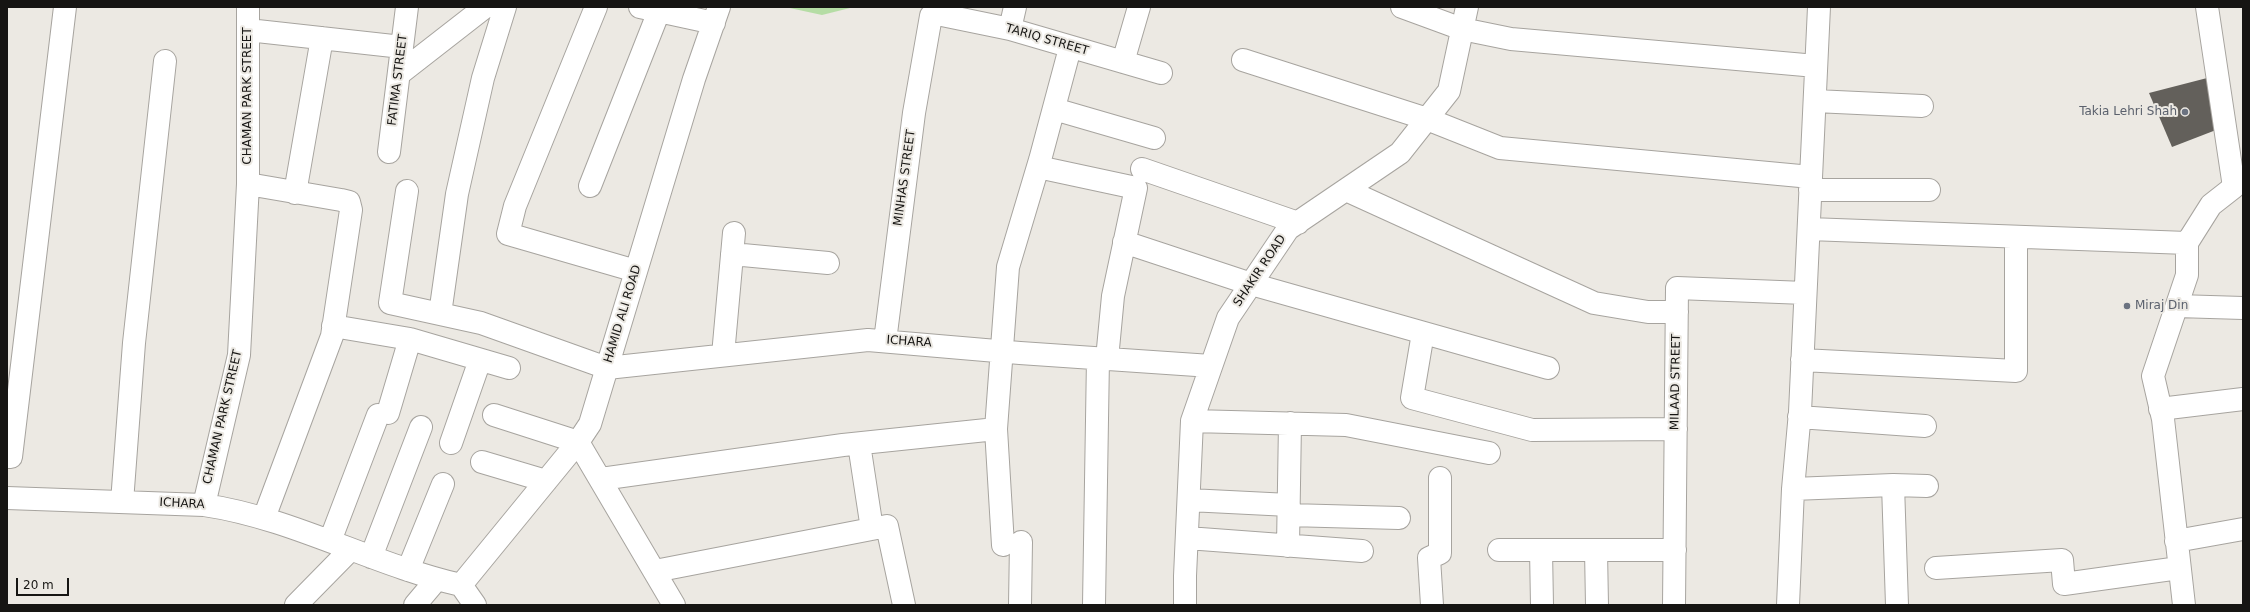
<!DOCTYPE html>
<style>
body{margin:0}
#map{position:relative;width:2250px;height:612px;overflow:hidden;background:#ece9e3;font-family:"DejaVu Sans",sans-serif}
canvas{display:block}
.frame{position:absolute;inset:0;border:8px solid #161513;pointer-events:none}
.scale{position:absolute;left:16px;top:578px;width:53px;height:18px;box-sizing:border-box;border:2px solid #161513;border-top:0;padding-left:5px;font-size:12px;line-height:14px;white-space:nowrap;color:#161513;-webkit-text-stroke:3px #ece9e3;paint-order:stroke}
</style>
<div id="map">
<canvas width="2250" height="612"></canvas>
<div class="frame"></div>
<div class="scale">20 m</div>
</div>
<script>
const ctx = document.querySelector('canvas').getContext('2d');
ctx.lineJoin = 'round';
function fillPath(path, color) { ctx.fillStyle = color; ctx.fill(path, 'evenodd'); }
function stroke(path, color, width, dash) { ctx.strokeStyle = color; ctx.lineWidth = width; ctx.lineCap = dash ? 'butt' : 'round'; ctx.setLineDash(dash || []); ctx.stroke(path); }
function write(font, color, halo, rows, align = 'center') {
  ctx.font = font + ' "DejaVu Sans",sans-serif'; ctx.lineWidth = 4; ctx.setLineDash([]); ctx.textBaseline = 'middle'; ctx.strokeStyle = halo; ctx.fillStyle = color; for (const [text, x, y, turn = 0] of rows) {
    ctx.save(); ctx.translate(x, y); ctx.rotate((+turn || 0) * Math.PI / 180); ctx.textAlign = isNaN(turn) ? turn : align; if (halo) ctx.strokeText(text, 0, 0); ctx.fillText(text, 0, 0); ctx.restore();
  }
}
const green = new Path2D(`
 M785,7H854L822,15Z`);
const building = new Path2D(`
 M2211,77L2216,130L2172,147L2149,93Z`);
const minor = new Path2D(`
 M596,7L515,206L508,234L636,271
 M640,7L714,23
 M1402,7L1462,29L1511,39L1816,66
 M1010,29L1015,7
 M248,30L402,47
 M1243,60L1427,119L1500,148L1811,177
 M1123,62L1139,7
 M399,74L485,7
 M1815,101L1922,106
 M1054,109L1154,138
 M389,152L407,7
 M1038,167L1136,188L1113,296L1107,359
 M1142,169L1298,223
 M248,184L341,200L349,202L351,210L332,336L264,518
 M590,186L659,11
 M1346,190L1594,303L1648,312H1677
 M1810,190H1929
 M407,191L390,303L481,323L607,368L868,340L1020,353L1211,366
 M295,193L322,38
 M1809,229L2187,243
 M1124,242L1251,284L1548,368
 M732,254L828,263
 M2177,306L2243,308
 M440,314L457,194L483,78L505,7
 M333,326L410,339L509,368
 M1423,333L1412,398L1532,430L1676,429
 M885,341L914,113L931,16L937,14L1010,29L1161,73
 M723,355L734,233
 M1802,360L2016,371V237
 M2160,409L2243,399
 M388,413L410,339
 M494,415L578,442L674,605
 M1799,417L1925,426
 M1192,421L1346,425L1489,453
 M451,443L480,360
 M859,444L872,529
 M7,457H11L65,7
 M482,462L546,481
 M601,479L843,445L996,429
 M1893,485L1897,605
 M1793,489L1893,485L1927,486
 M7,498L204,505C293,518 373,565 461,585
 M1189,500L1289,505
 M122,502L134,343L165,61
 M204,505L239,355L248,184V7
 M1289,515L1399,518
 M1187,538L1362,551
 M330,541L378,415
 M2176,541L2243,529
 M1003,545L996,429L1008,267L1040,160L1070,48
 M1288,546L1290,423
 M1499,550H1675
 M1541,550L1542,605
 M1596,550L1597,605
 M371,557L421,427
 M1936,568L2062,560L2064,584L2179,568
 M408,570L443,484
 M655,571L887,526L904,605
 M461,585L578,442L590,424L694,79L719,7
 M461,585L475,605
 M296,605L350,550
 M415,605L437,579
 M1020,605L1021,542
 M1094,605L1098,358
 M1185,605V576L1192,421L1228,318L1288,229L1400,153L1449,91L1467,7
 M1432,605L1429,558L1440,553V478
 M1674,605L1677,288L1805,293
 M1788,605L1793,489L1800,412L1819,7
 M2184,605L2163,419L2153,376L2187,275V243L2211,205L2234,187L2207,7`);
const markers = [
 [2185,112,4,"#6b7280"],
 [2127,306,4,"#6b7280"]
];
const streetNames = [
 ["TARIQ STREET",1047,40,16],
 ["FATIMA STREET",398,80,-83],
 ["CHAMAN PARK STREET",248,96,-90],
 ["MINHAS STREET",905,178,-82],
 ["SHAKIR ROAD",1260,271,-56],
 ["HAMID ALI ROAD",623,314,-73],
 ["ICHARA",909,342,4],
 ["MILAAD STREET",1676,382,-89],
 ["CHAMAN PARK STREET",223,417,-77],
 ["ICHARA",182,504,3]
];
const worshipNames = [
 ["Takia Lehri Shah",2177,112],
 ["Miraj Din",2135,306,"left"]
];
fillPath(green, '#b5dda5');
fillPath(building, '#63605b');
stroke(minor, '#a7a49f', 24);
stroke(minor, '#fff', 22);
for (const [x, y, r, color] of markers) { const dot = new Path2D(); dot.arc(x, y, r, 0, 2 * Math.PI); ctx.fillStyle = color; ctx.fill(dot); stroke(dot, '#ece9e3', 1.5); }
write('12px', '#161513', '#ece9e3', streetNames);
write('12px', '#5b616d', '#ece9e3', worshipNames, 'right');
</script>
